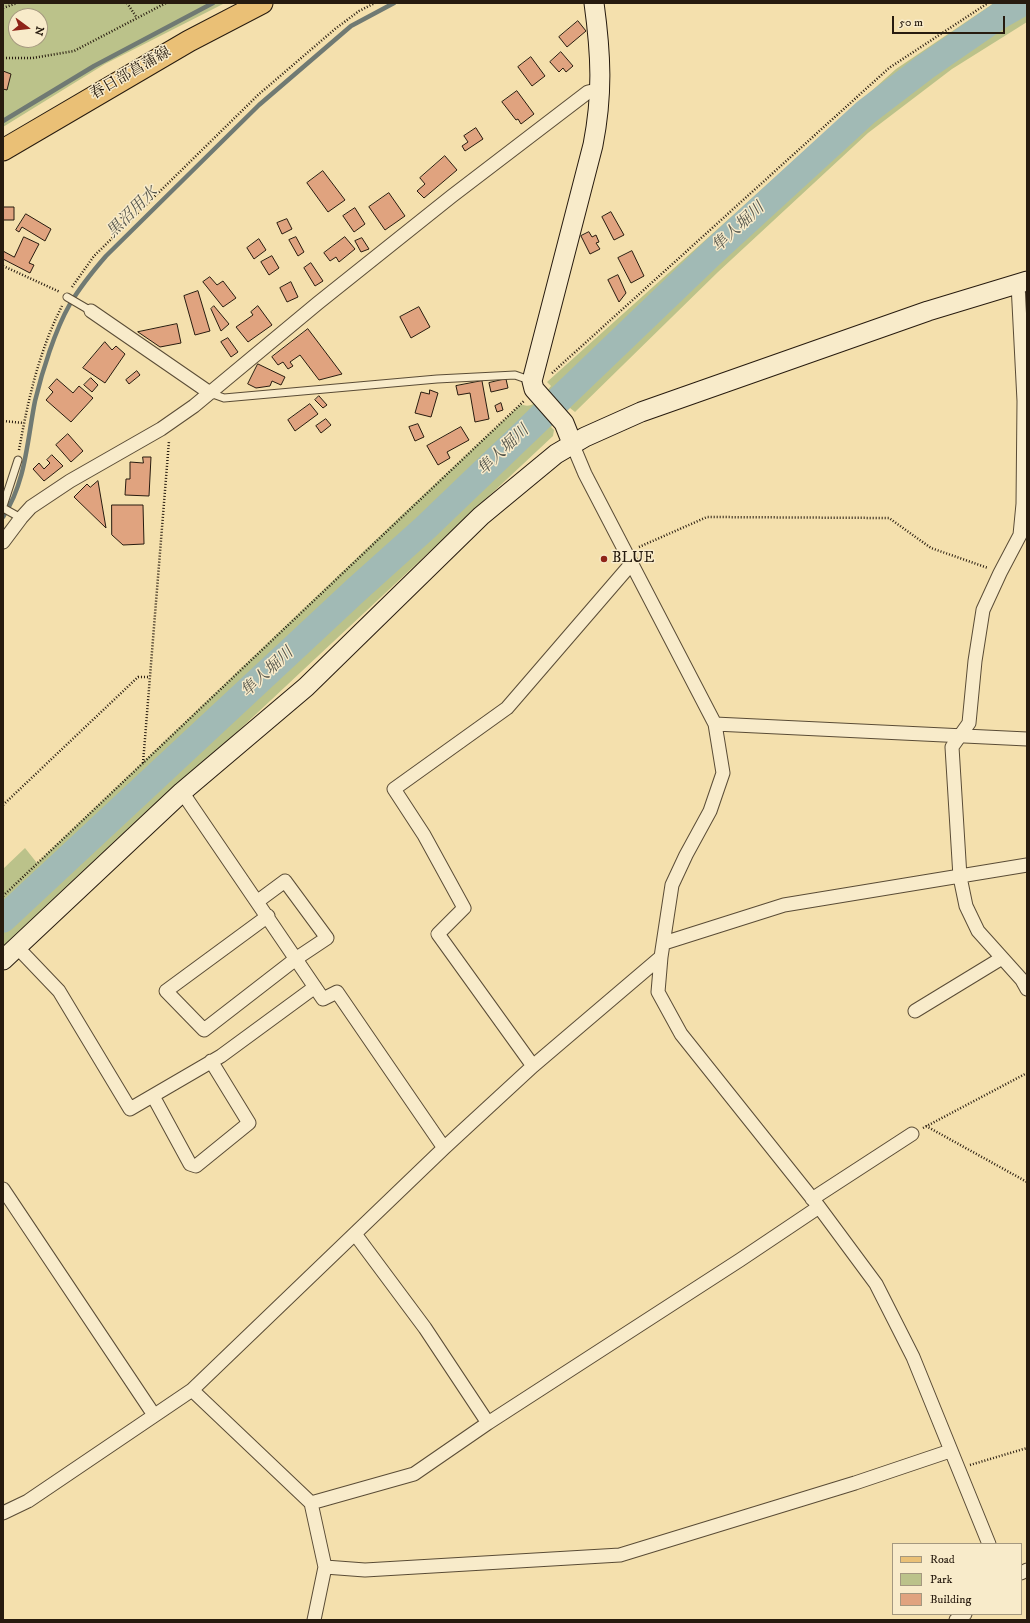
<!DOCTYPE html>
<meta charset="utf-8">
<style>
body{margin:0}
#map{position:relative;width:1030px;height:1623px;overflow:hidden;background:#f4e0ad;font-family:"IM FELL DW Pica",serif}
canvas{display:block}
.frame{position:absolute;inset:0;border:4px solid #271b0f;pointer-events:none}
.legend{position:absolute;left:892px;top:1543px;width:130px;height:72px;box-sizing:border-box;background:#f8ebca;border:1px solid #a4987f;margin:0;padding:5px 7px;list-style:none;font-size:12px;color:#271b0f}
.legend li{display:flex;align-items:center;gap:8px;height:20px}
.legend b{width:20px;border:1px solid #a4987f}
.north{position:absolute;left:8px;top:8px;width:40px;height:40px;box-sizing:border-box;background:#f8ebca;border:1px solid #a4987f;border-radius:50%;rotate:105deg;font-size:11px;font-weight:700;line-height:16px;text-align:center;color:#271b0f}
.north::after{content:'';display:block;margin:auto;width:14px;height:18px;background:#8f2418;clip-path:polygon(50% 0,100% 100%,50% 72%,0 100%)}
.scale{position:absolute;left:892px;top:16px;width:113px;height:18px;box-sizing:border-box;border:2px solid #271b0f;border-top:0;padding-left:5px;font-size:12px;line-height:14px;white-space:nowrap;color:#271b0f;-webkit-text-stroke:3px #f8ebca;paint-order:stroke}
</style>
<div id="map">
<canvas width="1030" height="1623"></canvas>
<div class="frame"></div>
<ul class="legend">
<li><b style="height:5px;background:#eac076"></b>Road</li>
<li><b style="height:11px;background:#bbc28a"></b>Park</li>
<li><b style="height:11px;background:#e0a37f"></b>Building</li>
</ul>
<div class="north">N</div>
<div class="scale">50 m</div>
</div>
<script>
const ctx = document.querySelector('canvas').getContext('2d');
ctx.lineJoin = 'round';
function fillPath(path, color) { ctx.fillStyle = color; ctx.fill(path, 'evenodd'); }
function stroke(path, color, width, dash) { ctx.strokeStyle = color; ctx.lineWidth = width; ctx.lineCap = dash ? 'butt' : 'round'; ctx.setLineDash(dash || []); ctx.stroke(path); }
function write(font, color, halo, rows, align = 'center') {
  ctx.font = font + ' "IM FELL DW Pica","Noto Serif JP",serif'; ctx.lineWidth = 3; ctx.setLineDash([]); ctx.textBaseline = 'middle'; ctx.strokeStyle = halo; ctx.fillStyle = color; for (const [text, x, y, turn = 0] of rows) {
    ctx.save(); ctx.translate(x, y); ctx.rotate((+turn || 0) * Math.PI / 180); ctx.textAlign = isNaN(turn) ? turn : align; if (halo) ctx.strokeText(text, 0, 0); ctx.fillText(text, 0, 0); ctx.restore();
  }
}
const green = new Path2D(`
 M3,3H225L105,64L3,127ZM16,16H40V40H16Z
 M994,3H1006L890,81L727,229L536,412L399,536L3,911V869L25,848L37,863L405,512L521,404C533,411 543,395 551,386L547,382L896,69Z
 M1027,12V22L952,69L868,133L718,272L575,412L570,408L551,427L554,430L553,436L3,951V933L136,806L188,762L806,177L911,89Z`);
const stream = new Path2D(`
 M3,121L94,66L213,3
 M3,517C26,482 27,441 35,401C42,372 55,330 70,304C80,287 93,271 106,256L259,105L351,26L394,3`);
const river = new Path2D(`
 M3,919L356,590L425,528L713,252L866,112L925,67L999,16L1022,3`);
const building = new Path2D(`
 M578,21L586,31L567,47L559,37Z
 M561,52L573,66L566,72L563,68L559,72L550,62Z
 M531,57L545,76L532,86L518,67Z
 M3,71L11,74L7,90L3,89Z
 M517,91L534,114L521,124L518,119L516,120L502,102Z
 M476,128L483,139L465,151L462,146L468,142L464,136Z
 M445,156L457,170L424,198L417,191L425,184L420,178Z
 M323,171L345,200L328,212L307,183Z
 M389,193L405,216L385,230L369,207Z
 M3,207H14V220H3Z
 M355,208L365,224L354,232L343,216Z
 M611,212L624,235L614,240L602,217Z
 M26,214L51,229L45,241L22,227L19,232L16,230Z
 M287,219L292,229L282,234L277,223Z
 M589,232L592,237L596,235L599,242L596,243L600,249L590,254L581,236Z
 M24,237L39,244L29,263L34,265L30,273L3,259V251L14,257Z
 M296,237L304,252L298,256L289,240Z
 M345,237L355,249L339,262L336,257L330,261L324,253Z
 M362,238L369,249L361,252L355,241Z
 M259,239L266,250L254,259L247,248Z
 M632,251L644,276L631,283L618,258Z
 M272,256L279,268L269,275L261,262Z
 M311,263L323,281L315,286L304,268Z
 M618,275L626,293L619,302L608,280Z
 M210,277L217,285L223,281L236,298L223,307L203,282Z
 M291,282L298,297L287,302L280,288Z
 M198,291L210,331L195,335L184,296Z
 M214,306L229,324L221,331L211,309Z
 M258,306L272,325L248,342L236,327L253,315L251,312Z
 M419,307L430,327L411,338L400,317Z
 M177,324L181,343L160,347L138,332Z
 M308,329L342,374L319,380L300,355L290,362L293,366L288,369L283,362L278,365L272,357Z
 M228,338L238,352L231,357L221,342Z
 M105,342L112,350L116,346L125,354L105,383L83,368Z
 M258,364L285,377L281,385L272,381L270,386L256,388L248,384Z
 M137,371L140,375L129,384L126,380Z
 M91,378L98,385L92,392L84,385Z
 M57,379L73,393L79,386L93,398L71,422L46,400L53,392L49,388Z
 M506,379L508,388L491,392L489,383Z
 M482,381L489,419L475,422L470,393L458,395L456,386Z
 M430,390L438,393L431,417L415,413L421,392L429,394Z
 M319,396L327,405L323,408L315,400Z
 M501,403L503,410L497,412L495,406Z
 M310,404L318,414L295,431L288,420Z
 M326,419L331,425L321,433L316,426Z
 M418,424L424,437L415,441L409,427Z
 M461,427L469,440L447,452L450,458L438,465L427,446Z
 M68,434L83,451L71,462L56,445Z
 M52,455L63,466L44,481L33,469L39,463L44,469L50,463L47,460Z
 M143,457H151L149,496L125,495L126,479H130V462L143,463Z
 M98,481L106,528L74,497L87,484L90,487Z
 M112,505H143L144,544L123,545L112,535Z`);
const path = new Path2D(`
 M127,3L137,18
 M3,8L17,3
 M3,58H33L74,51L166,3
 M3,266L60,292
 M72,287L94,256L258,95L335,29L359,11L375,3
 M552,373L889,68L988,3
 M3,421L24,423
 M19,450C28,400 39,351 62,306
 M639,547L707,517L889,518L931,548L988,568
 M143,763L169,441
 M3,805L138,677H149
 M3,896L524,401
 M926,1126L1027,1182
 M923,1128L1027,1073
 M970,1465L1027,1448`);
const lane = new Path2D(`
 M67,297L91,311
 M210,393L224,398L437,379L515,375L532,381
 M3,506L18,460
 M3,508L21,518`);
const street = new Path2D(`
 M1018,284L1024,401L1023,504L1020,535L1000,573L983,610L975,661L969,723L952,747L960,877L966,906L978,931L1022,980L1027,989
 M91,311L210,393
 M572,443L585,474L715,724L723,773L710,811L686,855L672,885L661,957L658,992L681,1034L819,1207L876,1284L913,1357L989,1544
 M3,542L21,518L31,507L70,481L161,429L194,406L318,303L452,196L588,92L601,89
 M715,724L1027,739
 M182,792L323,999L337,992L444,1148
 M258,901L285,881L327,938L297,958L204,1030L166,991L268,916
 M664,943L784,905L1027,865
 M16,946L59,991L130,1109L221,1056L315,987
 M915,1011L1002,958
 M533,1066L438,934L464,908L424,835L394,789L507,708L632,563
 M153,1096L190,1164L196,1166L249,1123L211,1061
 M3,1189L154,1415
 M812,1199L912,1134
 M355,1234L425,1328L488,1423
 M192,1390L311,1503L325,1567L314,1620
 M311,1503L414,1474L488,1423L740,1260L819,1207
 M3,1513L28,1501L192,1390L444,1148L533,1066L661,957
 M325,1567L365,1570L620,1555L855,1483L950,1451
 M1021,1573L1027,1570
 M956,1620L965,1614`);
const secondary = new Path2D(`
 M572,443L564,423L534,389L532,381L593,145C603,94 601,54 594,3
 M3,960L182,792L306,687L481,516L556,454L585,437L641,412L928,311L1027,281`);
const primary = new Path2D(`
 M3,150L189,41L262,3`);
const markers = [
 [604,559,4,"#8f2418"]
];
const streetNames = [
 ["春日部菖蒲線",131,74,-30]
];
const poiNames = [
 ["BLUE",612,559]
];
const waterNames = [
 ["黒沼用水",133,213,-45],
 ["隼人堀川",739,228,-43],
 ["隼人堀川",504,451,-44],
 ["隼人堀川",268,673,-43]
];
fillPath(green, '#bbc28a');
stroke(stream, '#707a73', 4.5);
stroke(river, '#a1bab5', 27);
fillPath(building, '#e0a37f');
stroke(building, '#271b0f', 1);
stroke(lane, '#5a4c36', 9);
stroke(street, '#5a4c36', 15);
stroke(secondary, '#271b0f', 21);
stroke(primary, '#271b0f', 23);
stroke(path, '#271b0f', 2.5, [1, 2]);
stroke(lane, '#f8ebca', 7);
stroke(street, '#f8ebca', 13);
stroke(secondary, '#f8ebca', 19);
stroke(primary, '#eac076', 21);
for (const [x, y, r, color] of markers) { const dot = new Path2D(); dot.arc(x, y, r, 0, 2 * Math.PI); ctx.fillStyle = color; ctx.fill(dot); stroke(dot, '#f8ebca', 1.5); }
write('15px', '#271b0f', '#f8ebca', streetNames);
write('15px', '#271b0f', '#f8ebca', poiNames, 'left');
write('italic 16px', '#525349', '#f8ebca', waterNames);
</script>
